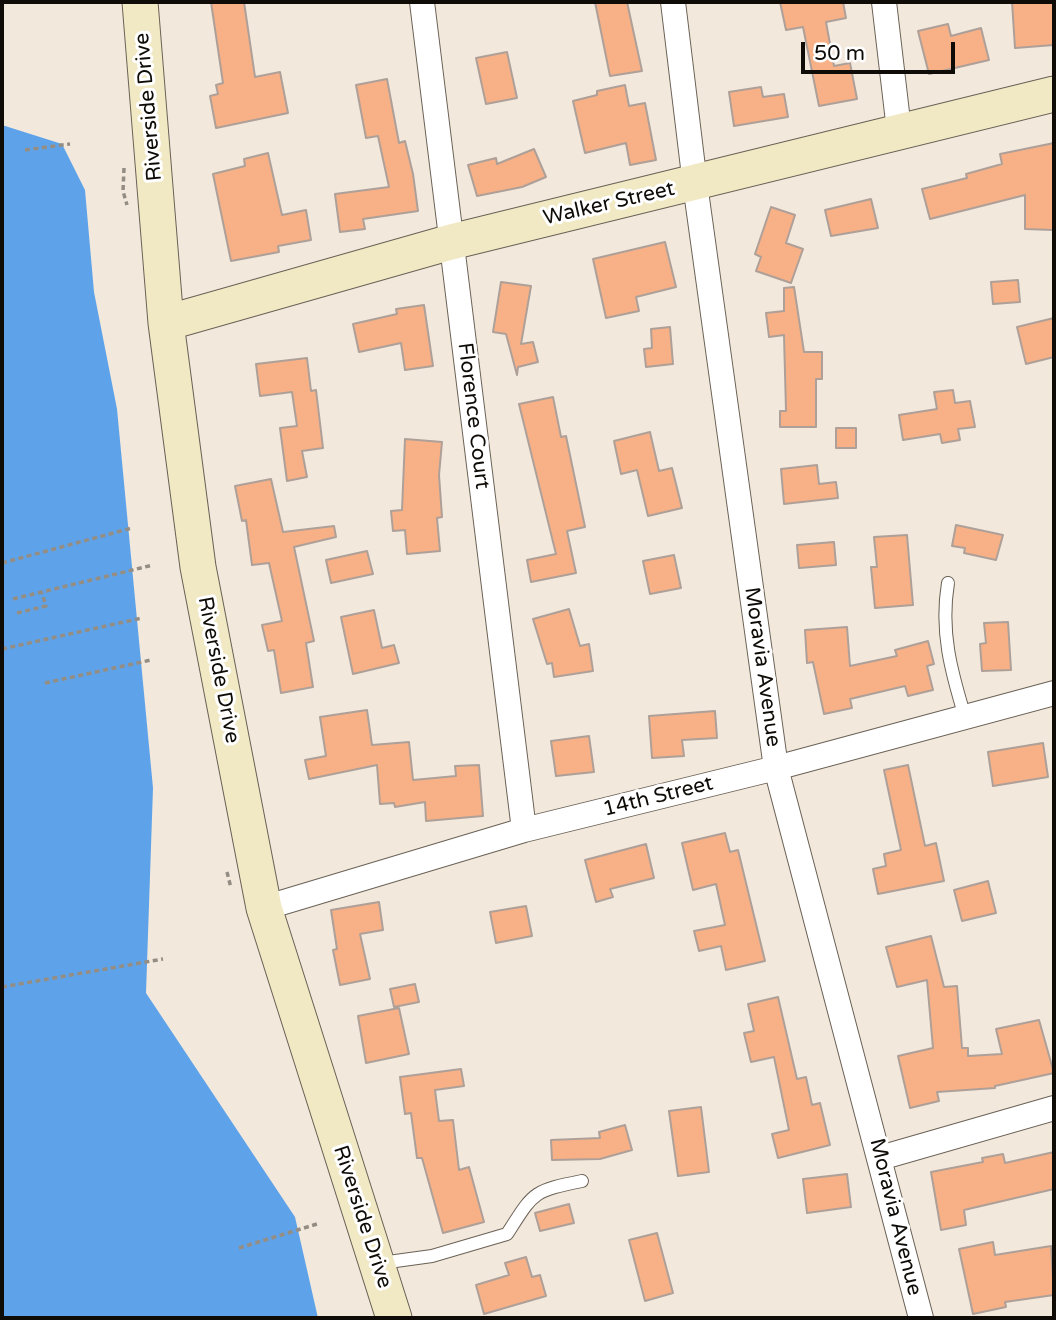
<!DOCTYPE html>
<style>
body{margin:0}
#map{position:relative;width:1056px;height:1320px;overflow:hidden;background:#f3e8dc;font-family:"Varela Round",sans-serif}
canvas{display:block}
.frame{position:absolute;inset:0;border:4px solid #0f0c08;pointer-events:none}
.scale{position:absolute;left:801px;top:42px;width:154px;height:32px;box-sizing:border-box;border:4px solid #0f0c08;border-top:0;padding-left:9px;font-size:21px;line-height:24px;white-space:nowrap;color:#0f0c08;-webkit-text-stroke:5px #fff;paint-order:stroke}
</style>
<div id="map">
<canvas width="1056" height="1320"></canvas>
<div class="frame"></div>
<div class="scale">50 m</div>
</div>
<script>
const ctx = document.querySelector('canvas').getContext('2d');
ctx.lineJoin = 'round';
function fillPath(path, color) { ctx.fillStyle = color; ctx.fill(path, 'evenodd'); }
function stroke(path, color, width, dash) { ctx.strokeStyle = color; ctx.lineWidth = width; ctx.lineCap = dash ? 'butt' : 'round'; ctx.setLineDash(dash || []); ctx.stroke(path); }
function write(font, color, halo, rows, align = 'center') {
  ctx.font = font + ' "Varela Round",sans-serif'; ctx.lineWidth = 6; ctx.setLineDash([]); ctx.textBaseline = 'middle'; ctx.strokeStyle = halo; ctx.fillStyle = color; for (const [text, x, y, turn = 0] of rows) {
    ctx.save(); ctx.translate(x, y); ctx.rotate((+turn || 0) * Math.PI / 180); ctx.textAlign = isNaN(turn) ? turn : align; if (halo) ctx.strokeText(text, 0, 0); ctx.fillText(text, 0, 0); ctx.restore();
  }
}
const water = new Path2D(`
 M2,125L62,144L85,190L94,292L117,409L153,788L146,993L295,1217L318,1318H2Z`);
const building = new Path2D(`
 M211,2H244L255,77L280,72L288,113L216,128L210,96L218,94L216,85L223,83Z
 M595,2H627L642,71L610,76Z
 M780,2H843L846,18L826,22L834,66L850,63L857,99L819,106L803,27L786,30Z
 M1012,2H1053L1054,45L1015,48Z
 M948,24L951,36L981,28L989,60L929,74L918,31Z
 M507,52L517,98L486,104L476,58Z
 M387,79L399,143L405,141L413,174L418,211L363,219L365,229L340,232L335,194L389,187L378,136L366,138L356,85Z
 M625,85L629,106L645,103L656,160L630,165L626,143L585,153L573,101L597,95V91Z
 M761,87L763,97L784,94L788,117L734,126L729,92Z
 M1054,143L1053,230L1025,229V195L930,219L922,189L967,178L966,174L1002,164L1000,154Z
 M534,149L546,177L522,187L477,196L468,165L496,158L497,164Z
 M268,153L282,215L306,210L311,240L278,246L279,252L231,261L213,174L245,166L244,159Z
 M871,199L878,228L831,236L825,210Z
 M771,207L795,215L786,243L803,249L791,283L756,271L761,257L755,254Z
 M665,242L676,287L636,297L639,311L606,318L593,259Z
 M1018,280L1020,302L993,304L991,282Z
 M501,282L531,286L521,344L533,342L538,362L518,367L517,375L506,334L493,332Z
 M794,287L804,352H822V379H816V427H780V411H786L784,335L769,337L766,313L784,311V288Z
 M424,305L433,366L405,370L401,343L359,352L353,324L397,314L396,309Z
 M1054,318V357L1026,364L1017,327Z
 M670,327L673,364L646,367L644,349L652,348L651,329Z
 M307,358L311,391L316,390L323,448L302,451L307,477L287,481L280,428L297,426L292,392L260,396L256,364Z
 M953,390L955,403L970,401L975,427L958,429L960,440L942,443L940,434L903,440L899,415L937,409L934,392Z
 M553,397L561,437L566,436L585,527L567,531L576,573L531,582L527,560L556,554L519,404Z
 M836,428H856V448H836Z
 M650,432L659,471L672,468L682,508L648,516L637,470L621,474L614,441Z
 M405,439L442,442L439,475L442,517L437,518L440,551L407,554L405,530L393,531L391,511L402,510Z
 M817,465L819,484L836,482L838,498L784,504L781,469Z
 M271,479L283,532L334,526L336,537L294,547L314,641L306,643L313,687L281,693L274,650L268,651L262,625L282,621L269,563L252,565L246,520L242,521L235,486Z
 M956,525L1003,535L996,560L964,553L965,548L952,546Z
 M907,535L913,605L875,608L871,567H877L874,537Z
 M834,542L836,565L799,568L797,545Z
 M367,551L373,574L331,583L326,560Z
 M674,555L681,588L650,594L643,561Z
 M569,609L580,646L589,644L593,671L554,677L552,663L547,664L533,619Z
 M374,610L382,648L394,645L399,663L353,674L341,617Z
 M1008,622L1011,670L982,671L980,644L986,643L984,623Z
 M847,627L850,666L897,656L895,650L928,641L934,664L927,666L933,690L908,696L905,686L850,699L852,708L824,714L813,662L807,663L805,630Z
 M367,710L372,745L409,742L413,780L456,776L455,766L479,765L483,816L426,821L425,802L395,807L394,803L380,804L377,765L309,779L305,760L326,756L320,717Z
 M715,711L717,738L682,740L684,756L652,758L649,716Z
 M589,736L594,772L556,776L551,741Z
 M1043,743L1048,777L993,786L988,752Z
 M908,765L925,846L936,843L944,881L878,894L873,869L886,866L884,854L901,850L884,770Z
 M725,833L730,852L738,850L765,961L726,970L721,946L699,951L694,931L725,925L716,884L693,890L682,843Z
 M646,844L654,878L610,889L613,897L596,902L585,860Z
 M988,881L996,913L962,921L954,890Z
 M379,902L383,930L360,934L370,979L340,985L333,950L337,949L331,910Z
 M526,906L532,936L496,943L490,912Z
 M931,936L944,987L957,986L962,1048H968V1056L1002,1054L996,1029L1039,1020L1054,1073L995,1086V1088L937,1092L939,1101L910,1108L898,1056L933,1048L927,980L897,987L886,947Z
 M415,984L419,1002L394,1007L390,989Z
 M778,997L797,1079L806,1077L812,1105L820,1103L830,1145L778,1158L772,1134L789,1130L774,1057L751,1062L744,1033L754,1031L748,1004Z
 M399,1008L409,1054L366,1063L358,1016Z
 M461,1069L464,1086L435,1090L439,1121L453,1120L459,1170L469,1167L484,1222L443,1233L422,1158H417L411,1113L405,1114L400,1077Z
 M701,1107L709,1172L678,1176L669,1111Z
 M625,1125L632,1150L600,1159L552,1160L551,1140L600,1138L599,1132Z
 M1054,1152V1189L964,1210L966,1225L941,1230L931,1172L983,1162L982,1158L1003,1154L1005,1163Z
 M847,1174L851,1207L807,1213L803,1179Z
 M569,1204L574,1223L540,1231L535,1213Z
 M657,1233L673,1293L645,1301L629,1240Z
 M993,1242L995,1255L1051,1246L1054,1295L1005,1302L1006,1307L973,1314L959,1249Z
 M526,1257L532,1277L540,1275L546,1296L484,1314L476,1285L509,1275L505,1263Z`);
const path = new Path2D(`
 M25,150L70,144
 M124,168L123,191L127,205
 M2,563L132,528
 M13,599L153,565
 M17,613L46,606L42,593
 M2,649L142,618
 M45,683L151,660
 M227,872L231,888
 M2,987L163,959
 M239,1248L317,1224`);
const lane = new Path2D(`
 M948,583C940,631 951,671 965,717
 M381,1263L432,1256L507,1234C534,1192 532,1191 582,1181`);
const street = new Path2D(`
 M422,2L524,830
 M673,2L695,184L776,768L921,1318
 M884,2L899,130
 M264,908L524,830L776,768L1054,693
 M880,1158L1054,1108`);
const secondary = new Path2D(`
 M140,2L166,323L198,567L264,908L394,1318
 M166,323L451,242L1054,94`);
const streetNames = [
 ["Riverside Drive",149,107,-95],
 ["Walker Street",609,204,-13],
 ["Florence Court",473,416,83],
 ["Moravia Avenue",762,667,82],
 ["Riverside Drive",218,670,79],
 ["14th Street",658,797,-14],
 ["Riverside Drive",362,1217,72],
 ["Moravia Avenue",895,1217,76]
];
fillPath(water, '#5ea3ea');
fillPath(building, '#f8b186');
stroke(building, '#aea098', 2);
stroke(lane, '#6a6156', 14);
stroke(street, '#6a6156', 26);
stroke(secondary, '#6a6156', 37);
stroke(path, '#948d84', 3.5, [5, 3.5]);
stroke(lane, '#fff', 12);
stroke(street, '#fff', 24);
stroke(secondary, '#f1e8c4', 35);
write('21px', '#0f0c08', '#fff', streetNames);
</script>
